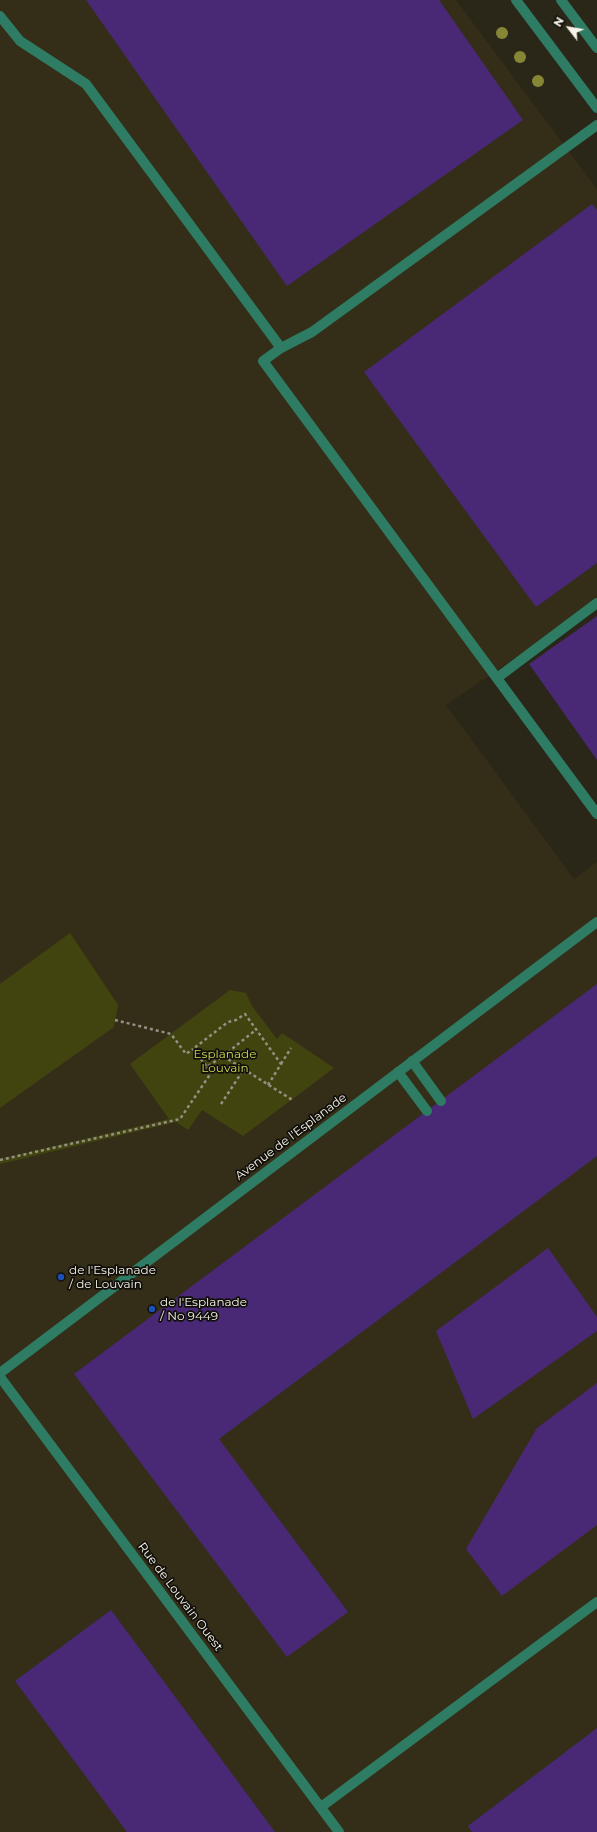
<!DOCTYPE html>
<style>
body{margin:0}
#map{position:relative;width:597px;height:1832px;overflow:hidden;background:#2a2618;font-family:Montserrat,sans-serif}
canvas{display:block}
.north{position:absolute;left:549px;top:8px;width:40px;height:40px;-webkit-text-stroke:3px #110f09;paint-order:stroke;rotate:301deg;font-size:11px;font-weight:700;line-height:16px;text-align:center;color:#f6f3ea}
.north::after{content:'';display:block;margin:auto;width:14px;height:18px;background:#f6f3ea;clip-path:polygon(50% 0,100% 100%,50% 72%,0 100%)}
</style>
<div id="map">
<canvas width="597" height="1832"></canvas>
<div class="north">N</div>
</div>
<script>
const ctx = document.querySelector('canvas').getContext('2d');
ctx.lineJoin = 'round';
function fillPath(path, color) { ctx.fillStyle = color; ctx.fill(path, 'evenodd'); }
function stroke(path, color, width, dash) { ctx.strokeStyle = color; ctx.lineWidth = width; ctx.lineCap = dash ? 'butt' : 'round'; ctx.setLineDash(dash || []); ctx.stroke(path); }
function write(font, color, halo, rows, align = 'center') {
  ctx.font = font + ' Montserrat,sans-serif'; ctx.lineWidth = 3.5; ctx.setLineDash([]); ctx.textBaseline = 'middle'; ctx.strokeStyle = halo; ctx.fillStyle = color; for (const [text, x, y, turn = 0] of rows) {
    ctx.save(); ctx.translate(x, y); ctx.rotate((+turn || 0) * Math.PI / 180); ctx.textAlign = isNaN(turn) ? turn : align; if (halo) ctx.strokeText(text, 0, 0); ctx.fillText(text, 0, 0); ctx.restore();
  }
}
const built = new Path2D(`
 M0,0H456L597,189V602L446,705L574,879L597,862V1832H0Z`);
const green = new Path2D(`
 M70,933L118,1005L114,1027L0,1108V984Z
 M230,990L246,993L252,1006L277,1039L282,1033L334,1068L243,1136L202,1110L188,1130L176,1122L0,1164V1159L169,1119L130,1064Z`);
const building = new Path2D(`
 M86,0H439L523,120L287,286Z
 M592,204L597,210V563L536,607L364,372Z
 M597,616V760L529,664Z
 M597,984V1156L219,1439L348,1612L287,1657L74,1374Z
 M548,1248L597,1317V1331L473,1419L436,1331Z
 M597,1383V1525L502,1596L466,1549L537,1428Z
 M111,1610L275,1832H127L15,1681Z
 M597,1728V1832H472L468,1826Z`);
const path = new Path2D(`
 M115,1020L171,1034L186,1054L193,1049
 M223,1056L257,1029
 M281,1064L291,1048
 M268,1085L281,1064L245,1014L236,1020L228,1022L193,1049L207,1067L223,1056L294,1101
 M221,1104L244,1069
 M0,1160L180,1119L211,1073L207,1067`);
const service = new Path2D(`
 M0,16L20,41L86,84L281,348
 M597,125L312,332L281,348L263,361L597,814
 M497,678L597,603
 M412,1061L441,1101
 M398,1072L427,1111
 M321,1807L597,1602`);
const minor = new Path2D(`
 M0,1373L597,922
 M0,1377L339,1832`);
const tertiary = new Path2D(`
 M516,0L597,108
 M561,0L597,48`);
const trees = [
 [502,33],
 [520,57],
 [538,81]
];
const markers = [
 [61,1277,4,"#1a4fb4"],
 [152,1309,4,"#1a4fb4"]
];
const parkNames = [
 ["Esplanade",225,1054],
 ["Louvain",225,1068]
];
const streetNames = [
 ["Avenue de l'Esplanade",291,1137,-37],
 ["Rue de Louvain Ouest",180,1597,53]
];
const poiNames = [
 ["de l'Esplanade",69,1270],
 ["/ de Louvain",69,1284],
 ["de l'Esplanade",160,1302],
 ["/ No 9449",160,1316]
];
fillPath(built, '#342e19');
fillPath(green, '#42440f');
fillPath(building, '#492876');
stroke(path, '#949085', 2.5, [3, 3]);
stroke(service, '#2f7c64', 10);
stroke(minor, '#2f7c64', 10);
stroke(tertiary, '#2f7c64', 10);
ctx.fillStyle = '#858735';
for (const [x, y] of trees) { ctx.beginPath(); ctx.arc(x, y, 6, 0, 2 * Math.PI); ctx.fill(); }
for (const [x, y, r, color] of markers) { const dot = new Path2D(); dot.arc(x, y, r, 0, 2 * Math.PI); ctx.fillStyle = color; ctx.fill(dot); stroke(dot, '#110f09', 1.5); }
write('12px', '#cfd74d', '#110f09', parkNames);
write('12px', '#f6f3ea', '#110f09', streetNames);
write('12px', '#f6f3ea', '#110f09', poiNames, 'left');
</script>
